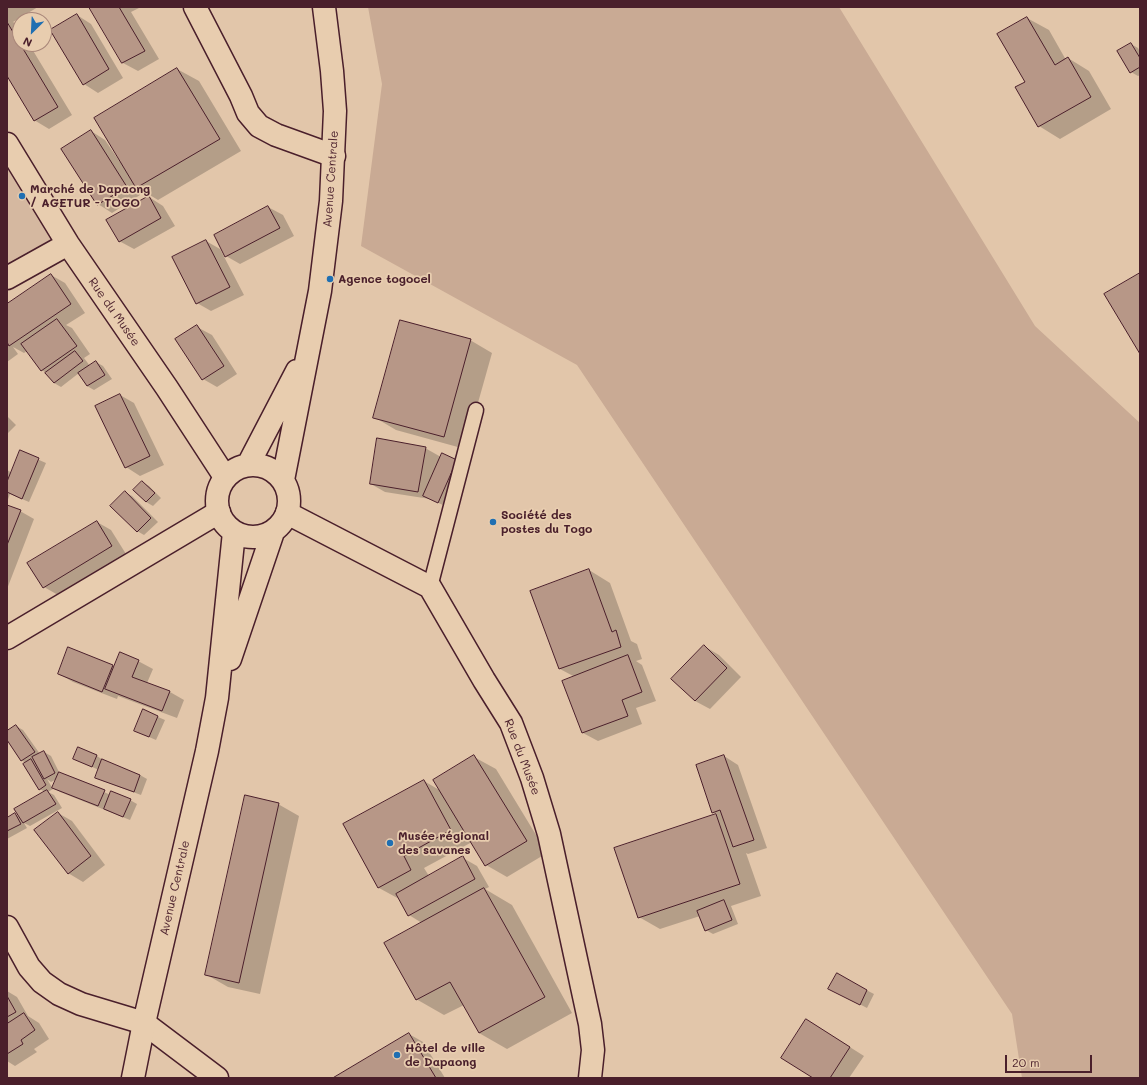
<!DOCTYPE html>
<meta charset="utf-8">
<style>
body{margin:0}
#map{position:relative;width:1147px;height:1085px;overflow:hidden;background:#e2c6aa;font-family:Mali,sans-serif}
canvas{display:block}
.frame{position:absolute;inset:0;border:8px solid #4a1f2b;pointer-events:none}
.north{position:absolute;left:12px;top:12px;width:40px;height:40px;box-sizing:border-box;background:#e8cdaf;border:1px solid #a9877a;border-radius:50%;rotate:204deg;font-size:11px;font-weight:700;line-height:16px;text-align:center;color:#4a1f2b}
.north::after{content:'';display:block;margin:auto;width:14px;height:18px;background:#1f6fb2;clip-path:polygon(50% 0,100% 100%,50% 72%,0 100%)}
.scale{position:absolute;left:1005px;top:1055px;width:87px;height:18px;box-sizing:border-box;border:2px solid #4a1f2b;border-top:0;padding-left:5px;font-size:12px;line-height:14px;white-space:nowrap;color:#4a1f2b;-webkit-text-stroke:3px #e8cdaf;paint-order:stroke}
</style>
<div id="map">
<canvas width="1147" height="1085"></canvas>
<div class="frame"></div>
<div class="north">N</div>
<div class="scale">20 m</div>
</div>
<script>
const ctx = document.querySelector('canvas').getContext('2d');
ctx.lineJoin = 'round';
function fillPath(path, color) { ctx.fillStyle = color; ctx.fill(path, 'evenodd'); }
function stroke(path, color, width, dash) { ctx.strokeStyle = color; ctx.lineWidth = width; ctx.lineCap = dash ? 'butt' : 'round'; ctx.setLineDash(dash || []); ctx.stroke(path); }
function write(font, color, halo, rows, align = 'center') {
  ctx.font = font + ' Mali,sans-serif'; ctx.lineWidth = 3.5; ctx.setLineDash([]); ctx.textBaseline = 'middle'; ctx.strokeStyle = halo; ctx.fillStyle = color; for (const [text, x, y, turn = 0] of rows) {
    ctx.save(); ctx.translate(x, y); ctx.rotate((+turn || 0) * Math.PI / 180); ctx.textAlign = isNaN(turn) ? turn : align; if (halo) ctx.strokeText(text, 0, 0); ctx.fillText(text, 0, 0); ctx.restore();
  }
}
const built = new Path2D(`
 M7,147L68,244L7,278Z`);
const green = new Path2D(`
 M368,7H839L1035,326L1140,423V1078H1022L1012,1014L577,365L361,246L382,84Z`);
const shadow = new Path2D(`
 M7,7H38L13,22L18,25L20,29V44H29L72,115L49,129L34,120L7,74Z
 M90,7H141L131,12L159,59L138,71L123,63Z
 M77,15L91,24L123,78L98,93L84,84Z
 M1027,18L1049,30L1066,60L1068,58L1089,71L1111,109L1060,139L1039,126L1027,82Z
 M1131,44L1138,48L1140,52V75L1138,76L1131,72Z
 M177,69L199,81L241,151L158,200L135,186L140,195L112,213L98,204L91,131L105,140L120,162H121Z
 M149,197L163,206L175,226L134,249L119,241Z
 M268,207L283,215L294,236L240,264L226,256L215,235Z
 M206,241L220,249L244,295L211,311L197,303Z
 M51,275L65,283L85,313L66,325L72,328L90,354L84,358L90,366L96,362L103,366L112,379L94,390L87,386L79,373L61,387L54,383L47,373L41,370L27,351L24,353L13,347L18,354L7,362V305Z
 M197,327L212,335L237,374L217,387L203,379Z
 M470,340L492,353L465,449L396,430L374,417Z
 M120,395L134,403L164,465L140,476L126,467Z
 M7,416L16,425L7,434Z
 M425,448L441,457L463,465L445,506L430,499L385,492L371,484Z
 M21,452L46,463L29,502L10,494L7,502V470L12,473Z
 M142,482L149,486L161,498L153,506L146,502Z
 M125,492L132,496L158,522L144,535L137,531Z
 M7,506L20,511L34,519L7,589Z
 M97,522L111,530L126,554L58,595L44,587Z
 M589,570L610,583L631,641L637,644L642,659L636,661L642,665L656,701L636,708L642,724L598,741L583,733L563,681L575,677L560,669Z
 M704,646L719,655L741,677L710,709L695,701Z
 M138,661L153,669L147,683L170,692L184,700L177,718L118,696L117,699L73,682L59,674L113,666L115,667Z
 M144,711L165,720L156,740L142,734Z
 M16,726L23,730L40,754L44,752L51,756L60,774L111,795L130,800L137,804L130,820L60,792L54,788L57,779L51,782L47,779L53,789L48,792L54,795L62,808L30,826L24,823L27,828L7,839V819L15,814L21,818L46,792L39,789L26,763L21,760L7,738V732Z
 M97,756L103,760V761L140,775L147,779L141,795L103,781L96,777L99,770L74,759Z
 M724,756L738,765L767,848L748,854L746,853L761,896L731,906L738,924L713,934L706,930L700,916L660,929L639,917L616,848L717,814L713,812Z
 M474,757L496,769L547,853L507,877L486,865L472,842L424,868L429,876L463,858L477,866L489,887L485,889L512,905L572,1013L507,1049L479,1033L464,1005L444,1015L416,999L422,923L409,915L401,900L379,888L344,824L424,781L441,791Z
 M278,804L299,816L260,994L228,987L207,975Z
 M58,813L72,821L105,865L83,882L68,873Z
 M837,975L874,994L867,1008L836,992Z
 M7,991L17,997L28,1016L39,1023L49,1039L34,1049L37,1052L15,1066L7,1061Z
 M807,1020L864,1056L849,1078H815Z
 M409,1034L423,1042L445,1078H334Z`);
const building = new Path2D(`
 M89,7H119L145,51L122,63Z
 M77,14L109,69L83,85L50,30Z
 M1027,17L1055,65L1068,57L1091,97L1038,127L1015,87L1025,82L997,34Z
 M7,22L58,107L34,121L7,76Z
 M1131,43L1140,58V67L1130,73L1117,51Z
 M177,68L220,139L136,188L94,118Z
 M91,130L127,187L97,205L61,149Z
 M149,196L161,218L119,242L106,220Z
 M268,206L280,228L225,257L214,235Z
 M206,240L230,287L196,304L172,257Z
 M1140,273V354L1104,294Z
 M51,274L71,304L9,346L7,342V304Z
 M57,319L77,346L41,371L21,344Z
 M400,320L471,339L444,437L373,418Z
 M197,325L224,366L202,380L175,339Z
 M75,351L83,361L54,383L45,373Z
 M96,361L105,375L87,386L78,373Z
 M120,394L150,456L125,468L95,406Z
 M377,438L426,447L418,492L370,484Z
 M20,450L39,458L22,499L7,492V482Z
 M442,453L457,460L438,503L423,496Z
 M142,481L155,493L146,502L133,490Z
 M125,491L151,518L137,532L110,506Z
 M7,505L21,510L7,545Z
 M97,521L112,546L43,588L27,563Z
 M589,569L612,632L616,630L621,647L559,669L530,591Z
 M704,645L727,668L695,701L671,679Z
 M68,647L113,665L102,692L58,674Z
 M120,652L139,660L132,677L170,691L162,711L105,689Z
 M628,655L642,692L622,700L628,716L582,733L562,681Z
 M143,709L158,716L149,737L134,731Z
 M16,725L35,752L21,761L7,740V731Z
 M78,747L97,755L92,767L73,759Z
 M44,751L55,773L44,779L32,757Z
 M474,755L527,841L485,866L433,780Z
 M724,755L754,840L733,847L720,810L712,813L696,765Z
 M31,759L46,785L39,790L23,764Z
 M102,759L140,775L134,792L95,778Z
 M59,772L105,790L98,806L52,788Z
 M424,780L451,830L404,856L411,870L378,888L343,824Z
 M47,790L56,804L23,823L14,809Z
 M111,791L131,799L123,817L104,809Z
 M245,795L279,803L239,983L205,975Z
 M58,812L91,856L68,874L34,830Z
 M15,813L21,824L7,831V818Z
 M716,814L740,884L638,918L614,848Z
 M463,856L475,879L408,916L396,894Z
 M484,888L545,997L479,1033L450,982L416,1000L384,943Z
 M724,900L732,920L705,931L697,911Z
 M837,973L867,990L860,1005L828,989Z
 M7,996L16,1012L7,1017Z
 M24,1013L35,1030L21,1040L23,1044L7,1054V1024Z
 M806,1019L850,1047L830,1078H813L781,1058Z
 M409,1033L436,1078H333Z`);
const service = new Path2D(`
 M430,587L476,410`);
const minor = new Path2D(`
 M195,7L241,96L248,113L259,126L276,135L334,156
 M7,144L68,244L167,388L225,477
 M7,278L68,244
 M287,513L430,587L484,680L511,723L532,778L549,834L590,1024L593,1050L590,1078
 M7,638L219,512
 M7,927L29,967L42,982L59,994L81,1004L144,1023L217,1078`);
const secondary = new Path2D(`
 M217 501a36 36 0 1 1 72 0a36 36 0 1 1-72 0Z
 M248,465L297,371
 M283,480L320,291L331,201L335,111L332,71L324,7
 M230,659L273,532
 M133,1078L144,1023L207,751L217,698L234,532`);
const markers = [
 [22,196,4,"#1f6fb2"],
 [330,279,4,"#1f6fb2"],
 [493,522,4,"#1f6fb2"],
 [390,843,4,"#1f6fb2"],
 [397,1055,4,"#1f6fb2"]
];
const streetNames = [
 ["Avenue Centrale",331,179,-86],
 ["Rue du Musée",114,312,55],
 ["Rue du Musée",522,757,69],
 ["Avenue Centrale",175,888,-77]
];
const poiNames = [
 ["Marché de Dapaong",30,189],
 ["/ AGETUR - TOGO",30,203],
 ["Agence togocel",338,279],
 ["Société des",501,515],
 ["postes du Togo",501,529],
 ["Musée régional",398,836],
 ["des savanes",398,850],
 ["Hôtel de ville",405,1048],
 ["de Dapaong",405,1062]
];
fillPath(built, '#d5b8a0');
fillPath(green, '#c9aa94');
fillPath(shadow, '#0003');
fillPath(building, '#b79787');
stroke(building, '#4a1f2b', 1);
stroke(service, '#4a1f2b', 17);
stroke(minor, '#4a1f2b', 25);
stroke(secondary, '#4a1f2b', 25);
stroke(service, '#e8cdaf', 14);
stroke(minor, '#e8cdaf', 22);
stroke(secondary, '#e8cdaf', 22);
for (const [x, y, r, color] of markers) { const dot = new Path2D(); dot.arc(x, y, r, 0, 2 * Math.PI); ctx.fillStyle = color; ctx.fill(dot); stroke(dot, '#e8cdaf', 1.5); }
write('12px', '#4a1f2b', '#e8cdaf', streetNames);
write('bold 12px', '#4a1f2b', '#e8cdaf', poiNames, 'left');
</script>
